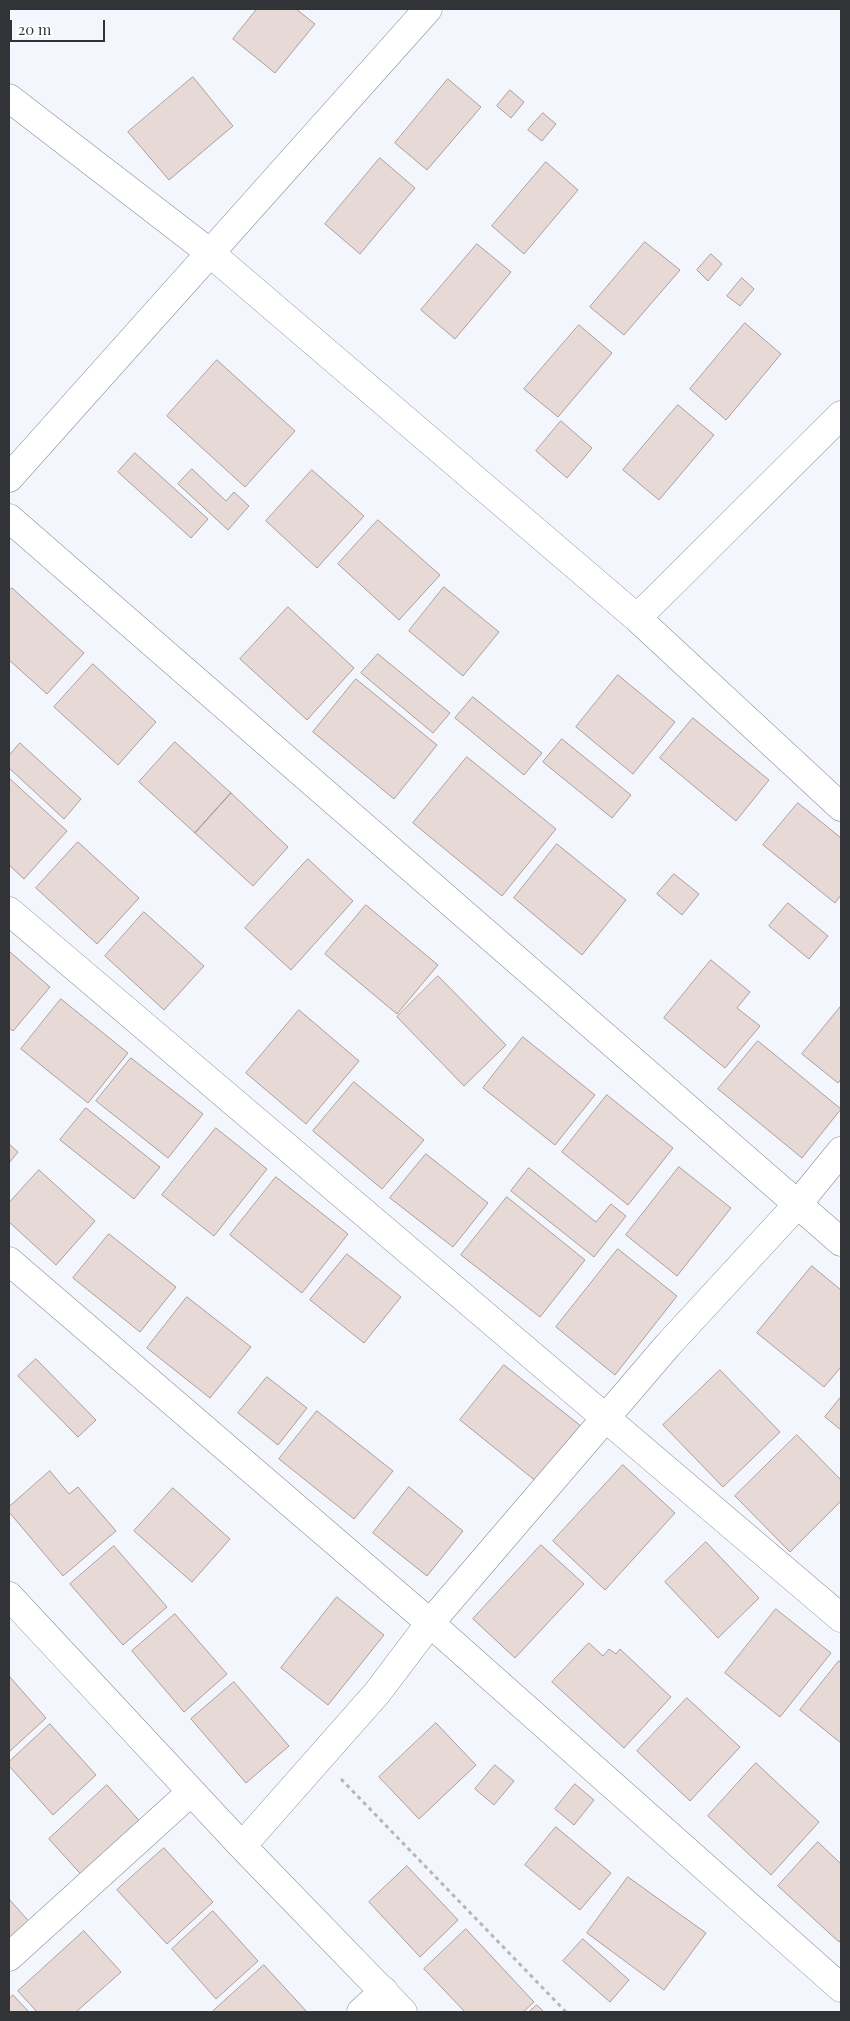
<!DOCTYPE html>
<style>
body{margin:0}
#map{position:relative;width:850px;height:2021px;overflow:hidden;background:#f3f6fd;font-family:"Playfair Display",serif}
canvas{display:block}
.frame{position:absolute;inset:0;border:10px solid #313337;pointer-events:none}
.scale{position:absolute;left:10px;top:20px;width:95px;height:22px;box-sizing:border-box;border:2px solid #313337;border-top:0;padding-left:6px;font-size:15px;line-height:18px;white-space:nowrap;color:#313337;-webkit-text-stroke:4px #fff;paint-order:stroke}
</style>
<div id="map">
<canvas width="850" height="2021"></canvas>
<div class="frame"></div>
<div class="scale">20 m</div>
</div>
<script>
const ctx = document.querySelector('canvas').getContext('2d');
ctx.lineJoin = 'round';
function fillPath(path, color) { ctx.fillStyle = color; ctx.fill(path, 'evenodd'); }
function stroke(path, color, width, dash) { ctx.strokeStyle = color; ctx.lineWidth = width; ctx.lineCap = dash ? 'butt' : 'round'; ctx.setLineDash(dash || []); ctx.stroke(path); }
const building = new Path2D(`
 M257,9H296L315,24L275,73L233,39Z
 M193,77L233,126L169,180L128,132Z
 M448,79L481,107L427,170L395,143Z
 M510,90L524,102L511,118L497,106Z
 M543,113L556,124L542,141L528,130Z
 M380,158L415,188L360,254L325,224Z
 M546,162L578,190L524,254L492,226Z
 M645,242L680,270L624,335L590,307Z
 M477,244L511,272L455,339L421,310Z
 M711,254L722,264L708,281L697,270Z
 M742,278L754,289L740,306L727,296Z
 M745,323L781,354L726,420L690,389Z
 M579,325L612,353L558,417L524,389Z
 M217,360L295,431L245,487L167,416Z
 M678,405L714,435L659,500L623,470Z
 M561,421L592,448L567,478L536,451Z
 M135,453L208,519L191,538L118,472Z
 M192,469L226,501L234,492L249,506L228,530L178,484Z
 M312,470L364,516L317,568L266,521Z
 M378,520L440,575L399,620L338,564Z
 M444,587L499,632L463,676L409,631Z
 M12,588L84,653L47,694L9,660V591Z
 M288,607L354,668L307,720L240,659Z
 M378,654L450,713L433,733L361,673Z
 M93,664L156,722L118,765L54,707Z
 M618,675L675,722L633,774L576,727Z
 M356,679L437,745L394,799L313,732Z
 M473,697L542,753L524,775L455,718Z
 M693,718L769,780L736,821L660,758Z
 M562,739L631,795L612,818L543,762Z
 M175,742L231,793L195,833L139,782Z
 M20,743L81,799L64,819L9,768V756Z
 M467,757L556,829L502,896L413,823Z
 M9,778L67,831L24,879L9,865Z
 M231,793L288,847L253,886L195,833Z
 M798,803L841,838V895L835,903L763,845Z
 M78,842L139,898L97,944L36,888Z
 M557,844L626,900L582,955L514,898Z
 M308,859L353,901L291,970L245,928Z
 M674,874L699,894L682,915L657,894Z
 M788,903L828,936L809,959L769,926Z
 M366,905L438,965L397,1014L325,954Z
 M144,912L204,966L164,1010L105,956Z
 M9,951L50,987L13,1031L9,1028Z
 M711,960L750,992L737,1008L760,1026L725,1068L664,1018Z
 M438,976L506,1045L464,1086L397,1017Z
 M61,999L128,1053L88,1103L21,1049Z
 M841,1006V1079L838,1083L802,1054Z
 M299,1010L359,1061L306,1124L246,1073Z
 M523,1037L595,1095L555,1145L483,1088Z
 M758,1041L841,1109L802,1158L718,1089Z
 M131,1058L203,1114L168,1158L96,1101Z
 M354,1082L424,1140L382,1189L313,1131Z
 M607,1095L673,1148L628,1205L562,1152Z
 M86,1108L160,1167L134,1199L60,1140Z
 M216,1128L267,1169L214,1236L162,1195Z
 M9,1144L18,1152L9,1163Z
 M426,1154L488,1203L453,1247L390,1198Z
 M679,1167L731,1208L677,1276L626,1235Z
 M529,1168L596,1222L611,1204L626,1216L594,1257L511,1191Z
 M39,1170L95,1221L56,1265L9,1222V1203Z
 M276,1177L348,1234L302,1293L230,1235Z
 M507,1197L585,1260L540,1317L461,1255Z
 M109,1234L176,1287L140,1332L73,1278Z
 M618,1249L677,1296L615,1375L556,1327Z
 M347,1254L401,1297L364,1343L310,1300Z
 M812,1266L841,1290V1367L824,1387L757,1333Z
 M187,1297L251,1347L210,1398L147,1348Z
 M36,1359L96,1420L78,1437L18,1376Z
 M504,1365L581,1426L537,1482L460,1420Z
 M720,1370L780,1432L723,1487L663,1425Z
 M267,1377L307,1408L278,1445L238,1413Z
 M841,1397V1430L825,1417Z
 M317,1411L393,1471L354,1519L279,1459Z
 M797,1435L841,1480V1501L790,1552L735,1496Z
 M623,1465L675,1513L605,1590L553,1541Z
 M50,1471L69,1494L78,1487L116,1531L63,1576L9,1512V1507Z
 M409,1487L463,1531L427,1576L373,1533Z
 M173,1488L230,1539L192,1582L134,1531Z
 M706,1542L759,1598L718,1638L665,1582Z
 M541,1545L584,1584L515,1658L473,1619Z
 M114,1546L167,1607L123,1645L70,1584Z
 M337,1597L384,1635L328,1705L281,1668Z
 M776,1609L831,1653L780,1717L725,1673Z
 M175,1614L227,1674L184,1712L132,1651Z
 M589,1643L603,1656L609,1649L616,1654L620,1649L671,1697L624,1748L552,1682Z
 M839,1661L841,1663V1743L800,1710Z
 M9,1676L46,1718L9,1752Z
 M234,1682L289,1746L246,1783L191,1719Z
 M687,1698L740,1747L690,1801L637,1751Z
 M436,1723L476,1765L419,1819L379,1777Z
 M50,1724L96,1775L53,1815L9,1766V1762Z
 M756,1763L819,1822L771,1875L708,1816Z
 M495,1765L514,1781L494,1805L475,1789Z
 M575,1784L594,1800L574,1825L555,1809Z
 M107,1785L145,1827L87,1881L49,1839Z
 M556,1827L611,1873L580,1910L525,1865Z
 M818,1842L841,1864V1939L839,1942L778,1886Z
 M164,1848L213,1902L167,1944L117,1890Z
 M407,1866L458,1920L420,1957L369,1902Z
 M628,1877L706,1933L664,1990L587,1933Z
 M9,1899L34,1927L9,1950Z
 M213,1911L258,1961L216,1999L172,1949Z
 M466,1929L534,2002L523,2012H465L424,1969Z
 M84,1931L121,1972L76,2012H37L18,1991Z
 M583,1939L629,1980L610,2002L563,1961Z
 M264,1965L307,2012H212Z
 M13,1995L29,2012H9V1999Z
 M537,2005L544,2012H529Z`);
const path = new Path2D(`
 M341,1779L566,2012`);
const minor = new Path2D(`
 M9,98L209,252L637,618L841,807
 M9,478L428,9
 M9,518L841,1242
 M637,618L841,415
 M9,911L841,1618
 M9,1261L430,1623L841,1988
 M9,1596L242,1846L403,2012
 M242,1846L377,1693L430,1623L668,1345L797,1205L841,1151
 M9,1957L191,1792
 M361,2012L384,1991`);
fillPath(building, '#e7d9d5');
stroke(building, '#ab9e9a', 1);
stroke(minor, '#898e98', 29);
stroke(path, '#b4b7bd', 3, [4, 4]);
stroke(minor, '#fff', 28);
</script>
